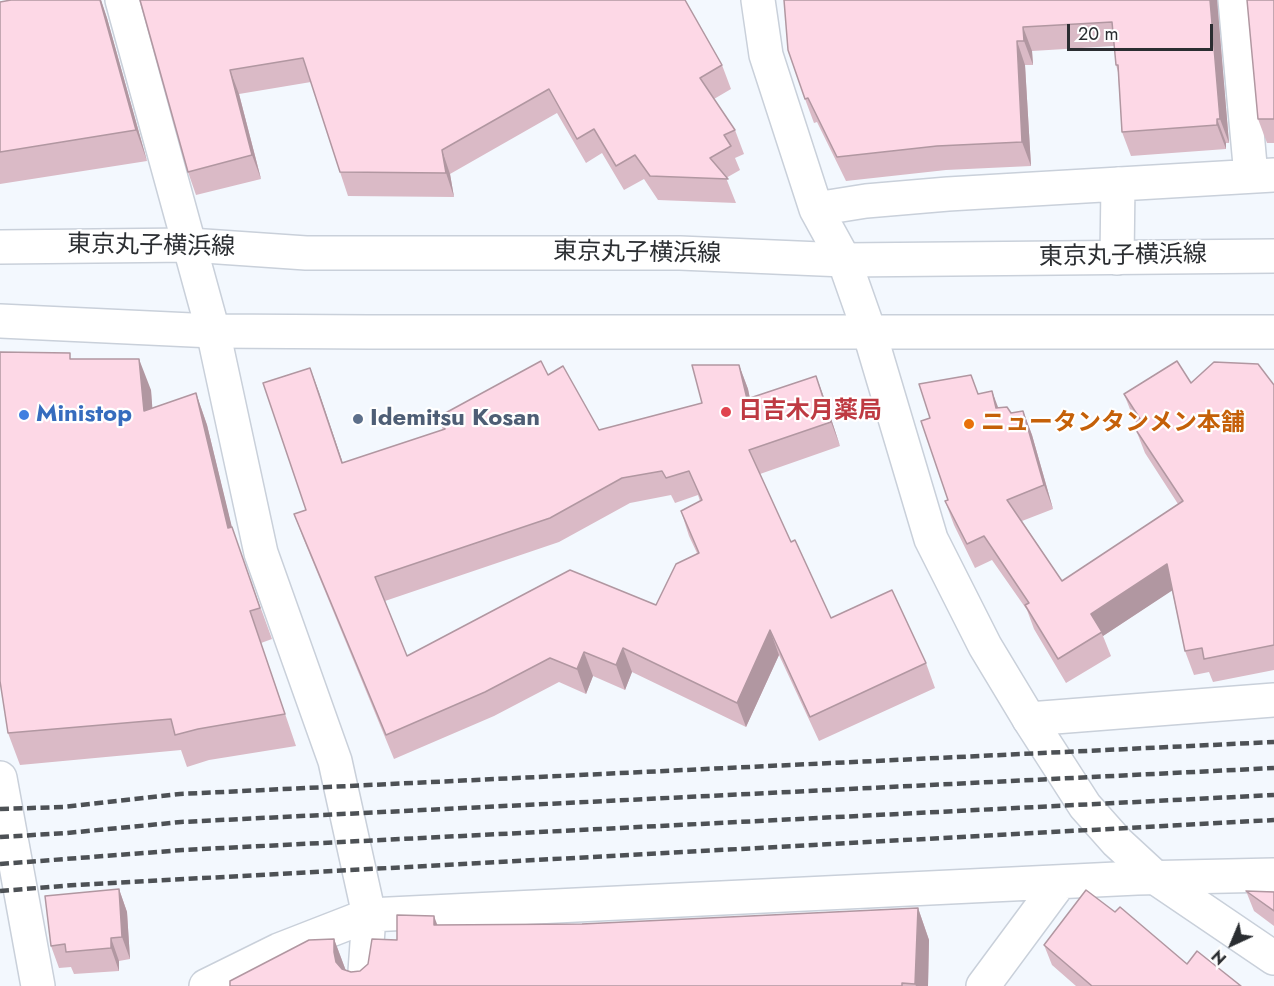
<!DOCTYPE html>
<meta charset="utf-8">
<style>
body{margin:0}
#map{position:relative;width:1274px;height:986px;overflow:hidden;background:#f3f8fe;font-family:Jost,sans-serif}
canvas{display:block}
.north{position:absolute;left:1202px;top:914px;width:60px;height:60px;-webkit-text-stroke:4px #fff;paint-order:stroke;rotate:224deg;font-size:16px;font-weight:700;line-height:24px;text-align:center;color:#2a2d31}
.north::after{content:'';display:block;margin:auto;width:21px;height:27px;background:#2a2d31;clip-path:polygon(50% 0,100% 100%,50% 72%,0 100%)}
.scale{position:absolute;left:1067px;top:24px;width:146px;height:27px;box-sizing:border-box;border:3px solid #2a2d31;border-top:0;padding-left:8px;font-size:18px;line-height:21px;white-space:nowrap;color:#2a2d31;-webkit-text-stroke:4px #fff;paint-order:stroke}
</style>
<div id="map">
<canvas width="1274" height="986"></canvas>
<div class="north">N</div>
<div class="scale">20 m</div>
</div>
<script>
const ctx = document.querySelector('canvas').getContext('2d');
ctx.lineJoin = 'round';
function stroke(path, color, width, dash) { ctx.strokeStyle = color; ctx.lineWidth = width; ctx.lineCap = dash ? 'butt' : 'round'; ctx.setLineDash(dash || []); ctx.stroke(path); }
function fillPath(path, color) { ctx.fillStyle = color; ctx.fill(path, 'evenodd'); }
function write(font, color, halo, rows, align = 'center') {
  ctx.font = font + ' Jost,"Noto Sans JP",sans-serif'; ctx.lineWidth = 4.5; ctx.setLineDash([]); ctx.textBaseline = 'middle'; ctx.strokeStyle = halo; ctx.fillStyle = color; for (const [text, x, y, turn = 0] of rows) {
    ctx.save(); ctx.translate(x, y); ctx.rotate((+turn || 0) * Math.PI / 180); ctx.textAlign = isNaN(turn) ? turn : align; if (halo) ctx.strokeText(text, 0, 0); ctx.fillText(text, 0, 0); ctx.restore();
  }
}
const minor = new Path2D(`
 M122,0L213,331L261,553L335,761L369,915L364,986
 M758,0L766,55L816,209L844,260L869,331
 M1235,0L1251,176
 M816,209L866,201L948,194L1274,175
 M1117,258L1118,184
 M1029,719L1274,700
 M0,778L38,986
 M206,986L279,950L369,915L1137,878L1274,875
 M983,986L1060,882`);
const tertiary = new Path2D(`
 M869,331L931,539L985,646L1029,719L1085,806L1117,842L1156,878L1274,958`);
const primary = new Path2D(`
 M0,247L190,245L306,253H680L844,260L1274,256
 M0,321L213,331L369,332H1274`);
const rail = new Path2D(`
 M0,809L63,807L180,794L1274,742
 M0,837L67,833L181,822L1274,768
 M0,864L183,850L1274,795
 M0,891L75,885L1274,820`);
const wall = new Path2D(`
 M11,0H101L107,18L147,161L0,184V2Z
 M140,0L722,65L731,89L714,99L735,130L744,154L735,158L740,170L726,178L736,203L658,200L644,179L624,190L602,153L586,163L557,113L450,174L454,197L348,196L340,172L311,82L239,94L261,179L196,195L188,172Z
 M784,0H1217L1229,143H1226V149L1131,156L1122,132L1118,72L1116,65L1114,46L1032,51L1033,65H1025L1031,166L946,170L846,181L817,122L814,123L805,99Z
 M1274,0V143H1267L1258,119Z
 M73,359L151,390L152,408L196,393L207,425L232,529L272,639L261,643L296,746L209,760L187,767L181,750L20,765L8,733Z
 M739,365L748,389L750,398L825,400L840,446L760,474L791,542L831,618L926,663L935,688L819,741L779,655L746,727L632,672L625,690L593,676L586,694L559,682L494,716L394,759L303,538L294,514L306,510L310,368L342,463L443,430L438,417L548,375L599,430L702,403ZM671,495L675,503L698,495L700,501L681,511L689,536L697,553L656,605L407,656L385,601L559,542L630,503Z
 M1191,383L1274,385V670L1213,682L1209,672L1194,675L1185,651L1172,590L1103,636L1111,656L1066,683L1034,629L1027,610L992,560L975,568L954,525L945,501L948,500L978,394L998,408L1011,413L1023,411L1032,435L1053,509L1022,521L1062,581L1178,504L1145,453L1136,430L1139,428L1133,417L1124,394Z
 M119,889L127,912L130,959L119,961V971L74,974L71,967L59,968L51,946Z
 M1246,891L1274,892V926L1254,911Z
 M918,908L929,940L928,986H230L334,939L346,971L351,972L360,971L397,940L438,925L582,924Z
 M1115,912L1187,964L1241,986H1076L1052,965L1044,945Z`);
const shadedWall = new Path2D(`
 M100,0H101L107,18L147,161L136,130Z
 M1210,0H1217L1229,143L1220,119Z
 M1023,27L1032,51L1033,65L1024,41Z
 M1017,41L1025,65L1031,166L1022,142Z
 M230,70L239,94L261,179L252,155Z
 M1217,119L1226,143V149L1217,125Z
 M442,150L450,174L454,197L446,173Z
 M139,359L151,390L155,442L144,411Z
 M739,365L748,389L755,424L747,399Z
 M310,368L319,392L351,487L342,463Z
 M816,376L825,400L840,446L831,422Z
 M992,391L1001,415L996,408Z
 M196,393L207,425L240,560L228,528Z
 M1023,411L1032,435L1053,509L1044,485Z
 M1167,564L1176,588L1103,636L1091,614Z
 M770,630L779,655L746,727L737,703Z
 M623,648L632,672L625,690L616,665Z
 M584,652L593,676L586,694L577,669Z
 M119,889L127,912L130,959L122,937Z
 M918,908L929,940L928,986H916L915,984Z
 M434,916L446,948L434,925Z
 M111,938L119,961V971L111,948Z
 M334,939L346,971L345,985L336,962L334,952Z`);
const building = new Path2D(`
 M11,0H100L136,130L0,152V2Z
 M140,0H685L722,65L700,78L735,130L724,135L731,146L710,158L728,179L650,176L635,155L616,166L594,129L577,139L549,89L442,150L446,173L340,172L303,58L230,70L252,155L188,172Z
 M784,0H1210L1220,119H1217V125L1122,132L1118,65H1116L1112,22L1023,27L1024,41H1017L1022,142L937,146L837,157L808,98L805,99L788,50Z
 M1247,0H1274V119H1258Z
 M0,352L70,353V359H139L144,411L196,393L228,528L232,527L260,608L250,611L285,714L198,729L175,735L171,719L8,733L0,681Z
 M541,361L548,375L563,366L599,430L702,403L692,365H739L747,399L816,376L831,422L749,450L791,542L795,540L831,618L892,590L926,663L810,717L770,630L737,703L623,648L616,665L584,652L577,669L550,658L485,692L386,735L294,514L306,510L263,383L310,368L342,463L445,429L438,417ZM662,471L666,478L689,471L702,500L681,511L699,553L676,564L656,605L570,570L407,656L375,577L550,518L622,478Z
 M1177,361L1191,383L1214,362L1258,364L1274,385V645L1204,659L1202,648L1185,651L1167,564L1091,614L1102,632L1058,659L1025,605L1029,603L984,536L967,544L945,501L948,500L921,421L930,418L919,384L971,375L978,394L992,391L996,408L1007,407L1011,413L1023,411L1044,485L1007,500L1062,581L1183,501L1136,430L1144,425L1124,394Z
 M119,889L122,937L111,938V948L66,952L65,944L51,946L45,896Z
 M1086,890L1115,912L1120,907L1187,964L1197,951L1241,986H1092L1044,945Z
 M1246,891L1274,892V911Z
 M918,908L915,984L902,983V986H230V981L309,940L334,939V952L336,962L342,969L351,972L360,971L368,964L372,939L397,940V915L434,916V925L582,924Z`);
const markers = [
 [726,412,6,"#e0444e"],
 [24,415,6,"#3f7fe0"],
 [358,419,6,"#5c6f8a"],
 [969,424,6,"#e8710a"]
];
const streetNames = [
 ["東京丸子横浜線",151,247,1],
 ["東京丸子横浜線",637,254,1],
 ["東京丸子横浜線",1123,257,-1]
];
const healthNames = [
 ["日吉木月薬局",738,412]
];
const shopNames = [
 ["Ministop",36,415]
];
const serviceNames = [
 ["Idemitsu Kosan",370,419]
];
const foodNames = [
 ["ニュータンタンメン本舗",981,424]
];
stroke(minor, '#c9d0da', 36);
stroke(tertiary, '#c9d0da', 36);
stroke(primary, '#c9d0da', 36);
stroke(minor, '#fff', 33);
stroke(tertiary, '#fff', 33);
stroke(primary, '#fff', 33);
stroke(rail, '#4d5155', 4.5, [9, 4.5]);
fillPath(wall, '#dabac6');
fillPath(shadedWall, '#b197a1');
fillPath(building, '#fdd8e6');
stroke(building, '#b197a1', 1.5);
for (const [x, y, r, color] of markers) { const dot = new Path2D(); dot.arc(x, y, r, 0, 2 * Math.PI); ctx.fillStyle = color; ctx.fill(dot); stroke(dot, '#fff', 2); }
write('24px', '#2a2d31', '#fff', streetNames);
write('bold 24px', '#be3a42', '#fff', healthNames, 'left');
write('bold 24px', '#366cbe', '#fff', shopNames, 'left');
write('bold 24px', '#4e5e75', '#fff', serviceNames, 'left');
write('bold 24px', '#c56008', '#fff', foodNames, 'left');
</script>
